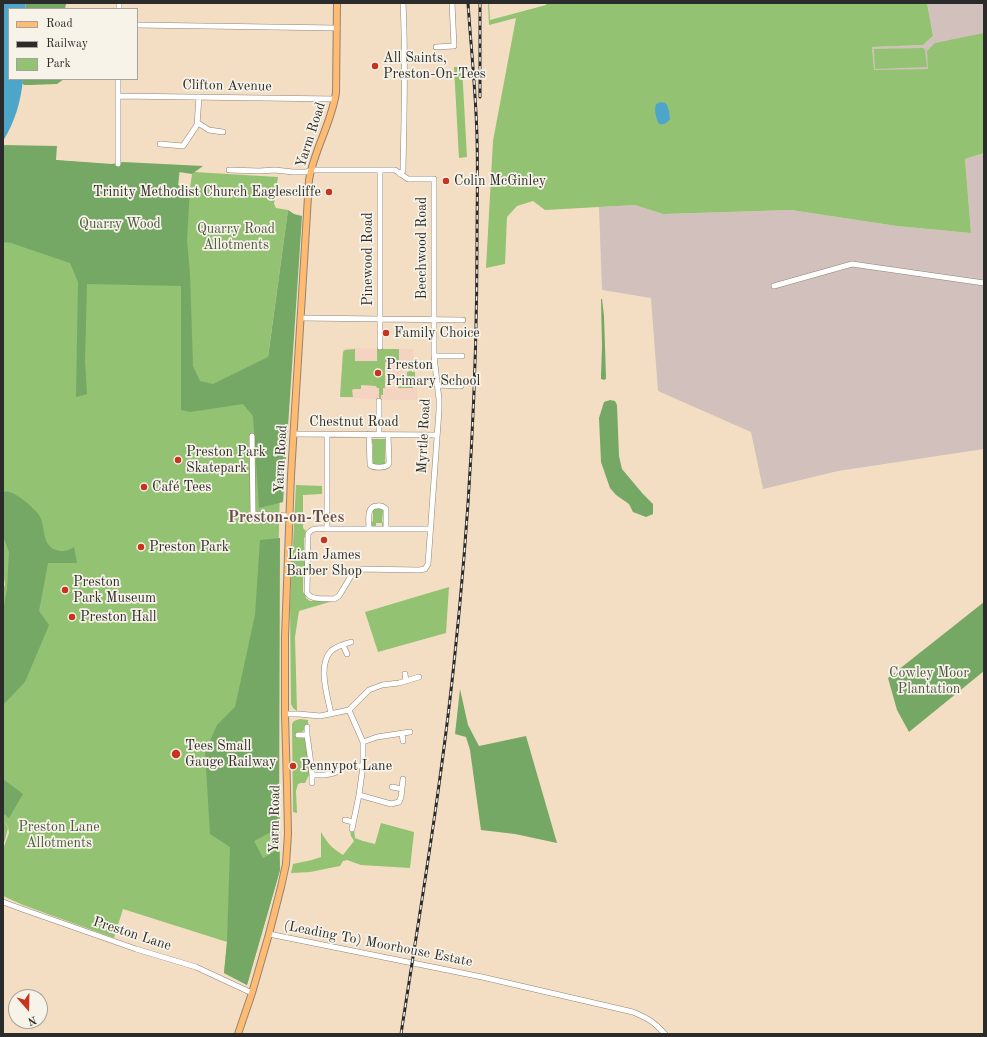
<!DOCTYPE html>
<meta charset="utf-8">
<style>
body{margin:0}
#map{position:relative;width:987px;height:1037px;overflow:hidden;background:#f4dec3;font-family:"Old Standard TT",serif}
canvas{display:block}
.frame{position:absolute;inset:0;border:4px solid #2b2b2b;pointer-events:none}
.legend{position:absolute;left:8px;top:8px;width:130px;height:72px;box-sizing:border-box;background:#f7f3e8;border:1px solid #a5a39c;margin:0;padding:5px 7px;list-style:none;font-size:12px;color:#2b2b2b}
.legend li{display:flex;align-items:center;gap:8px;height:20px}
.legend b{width:20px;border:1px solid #a5a39c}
.north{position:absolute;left:8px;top:989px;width:40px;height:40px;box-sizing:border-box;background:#f7f3e8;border:1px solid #a5a39c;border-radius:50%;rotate:160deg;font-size:11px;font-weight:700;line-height:16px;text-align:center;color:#2b2b2b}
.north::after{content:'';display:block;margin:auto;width:14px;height:18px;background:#c8321e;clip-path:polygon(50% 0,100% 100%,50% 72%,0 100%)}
</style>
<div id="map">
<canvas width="987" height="1037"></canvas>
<div class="frame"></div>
<ul class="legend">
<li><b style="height:5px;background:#ffbb71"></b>Road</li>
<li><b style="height:5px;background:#2b2b2b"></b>Railway</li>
<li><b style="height:11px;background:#92c272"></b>Park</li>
</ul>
<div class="north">N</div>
</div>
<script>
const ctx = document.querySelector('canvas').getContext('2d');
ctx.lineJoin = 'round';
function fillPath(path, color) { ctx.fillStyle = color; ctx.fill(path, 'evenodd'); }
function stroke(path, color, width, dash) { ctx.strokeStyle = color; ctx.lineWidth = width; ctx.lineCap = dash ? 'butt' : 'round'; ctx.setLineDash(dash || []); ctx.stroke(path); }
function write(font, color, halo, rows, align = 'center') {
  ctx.font = font + ' "Old Standard TT",serif'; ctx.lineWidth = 3.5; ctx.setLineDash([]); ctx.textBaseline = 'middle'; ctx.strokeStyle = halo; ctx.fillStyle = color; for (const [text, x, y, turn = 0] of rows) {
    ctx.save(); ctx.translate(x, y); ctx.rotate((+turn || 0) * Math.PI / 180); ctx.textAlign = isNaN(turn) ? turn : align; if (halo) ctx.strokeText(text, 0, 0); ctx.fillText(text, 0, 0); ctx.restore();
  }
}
const built = new Path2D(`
 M343,348L413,349L418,400H381L340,397Z`);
const industrial = new Path2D(`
 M927,3H984V58L928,69L874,71L872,47L923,45L933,36Z
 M984,153V449L838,471L763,489L751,432L658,391L651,298L602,290L599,207L635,205L663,214L791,210L897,226L971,233L965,159Z`);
const green = new Path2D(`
 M488,3H489L490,20L546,5V3H927L933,36L923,45L872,47L874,70L928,69L927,51L935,43L984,33V153L965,159L971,233L897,226L791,210L663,214L635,205L545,210L533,201L517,206L507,217L505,264L486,268L493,141L516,18L489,25Z
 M923,48L925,50L927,67L875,69L874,49Z
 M454,67H462L467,157L459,158Z
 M3,156L180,170L178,186L190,188L192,174L194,172L278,177L274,204L276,208L288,210L268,356L280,487L276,650L277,777L280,819V870L247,985L224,973L227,942L123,909L114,938L23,905L3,896V849L9,833L8,827L4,820L8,828L5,840L3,844V592L5,584L3,573Z
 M355,349V361H377V349H399V361L385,362V388H383V395H381V399H379V388H377L376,386L361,385V389H354L352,390L353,397H340L343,352L345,350Z
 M409,360H414L415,364L412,365V372H415V378H412L413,388H398V384H407V372L410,371Z
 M372,439H386L387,442L385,444V464L373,465L372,463L373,462V444L371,442Z
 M296,485L322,486V494L303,495V528L306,531L305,532L306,533V536L304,538V554L305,556V565L303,569V592L305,594L306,598L310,601H333L299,611L295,637L297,711L293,708L291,704L290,604Z
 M378,508L382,509L384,510L383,512L382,522L385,523L384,526L382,527V523H376V527H372L371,523L373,521V509Z
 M449,587L446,633L378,652L365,612Z
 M300,719L308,720V726H304V730L302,732L297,733V736L303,737L305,739L309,761V775L305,783H301L298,784L296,791L297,813L293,812L292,724L294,721Z
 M381,823L414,832L410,868L361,865L347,860L343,861L340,866L310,872L291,873L293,864L312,860L321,857V832C329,845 331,847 343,855L354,841L351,836L350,829L354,830L355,838L363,841L375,844Z`);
const forest = new Path2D(`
 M25,3H66V4L65,9H26Z
 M23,79H64L57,84L30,85H24L22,83Z
 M3,145L57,146L56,160L112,164L123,162L203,166L192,174L179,172L178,185L190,188L187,240L190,274L193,366L200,381L213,384L268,357L288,210L294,214L302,216L283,502L259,508L253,416L243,404L190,412L181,410V286L87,284L85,361L87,394L76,397L78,282L70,263L11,243L3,242Z
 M601,299H602L604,316L606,378L605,380L601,379V375L602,347Z
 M610,400L615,401L617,405L619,456L622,469L643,494L653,504V514L646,517L633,512L629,504L616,495L610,488L601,462L599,418L604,402Z
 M3,492C5,492 8,491 9,492C18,494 34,508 39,515C46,526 41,545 56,550C64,552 68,551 74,547L77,563H48L39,611L49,625L25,682L3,705V612L7,589L9,552L3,536Z
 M280,538L279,838L275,830L254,841L263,858L279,849L280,870L247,985L224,973L227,942L230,847L210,834L205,752L217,725L235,707L255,615L260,540Z
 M984,602V671L909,732L897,710L888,678Z
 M460,689L468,725L479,746L526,736L557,843L515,834L481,830L470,750L466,737L455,734Z
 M3,779L23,794L9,818L3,813Z`);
const water = new Path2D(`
 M3,3H25L26,9H9V79H23C21,101 15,122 3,141Z
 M661,102L665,103L667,105L669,111L670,119C667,123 664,125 659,124C656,118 654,111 656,104Z`);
const minor = new Path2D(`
 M119,9V3
 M137,25L337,28
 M436,47L454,46L452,3
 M118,96L335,99
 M198,123L209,130L223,132
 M160,144L183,146L197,125L199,97
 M118,164V79
 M229,170L259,171L275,170L293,172H306L311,170H395L408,179H434V356L439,399V410L428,564L425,569L419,570L358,569L354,571L339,596L334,599C326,598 312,601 307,593L308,534C312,527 319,529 327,529V434
 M400,174L403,171C404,115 406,59 403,3
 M774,286L852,264L984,283
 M301,318L463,320
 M380,347V170
 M434,356H462
 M437,385L461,386
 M294,434L437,435
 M369,434L370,465C374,468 384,468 388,465L389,463L388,435
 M379,434V401
 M252,436L253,512L254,514L290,516
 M327,529H430
 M369,529C369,521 366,506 377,506C381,505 383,506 386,509V529
 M343,645L347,654
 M405,674L406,681
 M349,710L369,690L382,685L399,683L419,677
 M285,714H299L320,716L349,710L363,742V766L359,795L352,829
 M331,714C328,697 317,666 331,651C336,646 345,644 351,642
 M307,727V735L310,756L312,775H325L334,773L347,766H363
 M402,733L403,741
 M298,735H307
 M363,742L377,737L410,732
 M312,775V783
 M392,787L402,789
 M359,795L391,804L399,802L401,797L403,779
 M345,820L353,822
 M3,902L22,909L136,949L196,967L252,993
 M269,934L482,977L633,1012C649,1019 653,1021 665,1034`);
const major = new Path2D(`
 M238,1034L252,993L269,934L281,887L286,864L288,834L287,786L285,714V637L291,475L309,180C314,150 331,124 336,93L337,3`);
const rail = new Path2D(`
 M480,3V97
 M401,1034C420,911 441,787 454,663C469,523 477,383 477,242C477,207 478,173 477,138C476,93 471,48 468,3`);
const markers = [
 [375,66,4,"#c8321e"],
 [446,181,4,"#c8321e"],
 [329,192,4,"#c8321e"],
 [386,333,4,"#c8321e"],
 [378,373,4,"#c8321e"],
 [178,460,4,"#c8321e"],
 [144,487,4,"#c8321e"],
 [324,540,4,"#c8321e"],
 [141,547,4,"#c8321e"],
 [65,590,4,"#c8321e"],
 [72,617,4,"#c8321e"],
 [176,754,5,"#c8321e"],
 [293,766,4,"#c8321e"]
];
const poiNames = [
 ["All Saints,",383,58],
 ["Preston-On-Tees",383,74],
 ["Colin McGinley",454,181],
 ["Trinity Methodist Church Eaglescliffe",321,192,"right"],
 ["Family Choice",394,333],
 ["Preston",386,365],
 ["Primary School",386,381],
 ["Preston Park",186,452],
 ["Skatepark",186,468],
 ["Café Tees",152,487],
 ["Preston Park",149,547],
 ["Liam James",324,555,"center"],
 ["Barber Shop",324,571,"center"],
 ["Preston",73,582],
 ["Park Museum",73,598],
 ["Preston Hall",80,617],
 ["Tees Small",185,746],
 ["Gauge Railway",185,762],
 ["Pennypot Lane",301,766]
];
const streetNames = [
 ["Clifton Avenue",227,86,1],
 ["Yarm Road",311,135,-72],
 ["Beechwood Road",422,248,-90],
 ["Pinewood Road",368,259,-90],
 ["Chestnut Road",354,422],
 ["Myrtle Road",424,436,-87],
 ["Yarm Road",281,459,-87],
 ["Yarm Road",275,819,-89],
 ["Preston Lane",132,934,18],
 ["(Leading To) Moorhouse Estate",378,944,11]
];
const parkNames = [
 ["Quarry Wood",120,224],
 ["Quarry Road",236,229],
 ["Allotments",236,245],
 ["Cowley Moor",929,673],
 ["Plantation",929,689],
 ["Preston Lane",59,827],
 ["Allotments",59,843]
];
const quarterNames = [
 ["Preston-on-Tees",286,518]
];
fillPath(built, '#f5d3c1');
fillPath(industrial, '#d1c0bc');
fillPath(green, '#92c272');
fillPath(forest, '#75a864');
fillPath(water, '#4da6ca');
stroke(minor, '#908477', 6);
stroke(major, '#908477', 8);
stroke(minor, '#fff', 5);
stroke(major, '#ffbb71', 6);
stroke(rail, '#2b2b2b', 3);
stroke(rail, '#f7f3e8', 1.5, [4.5]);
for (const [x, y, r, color] of markers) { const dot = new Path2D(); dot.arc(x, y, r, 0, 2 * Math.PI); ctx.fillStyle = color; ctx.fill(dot); stroke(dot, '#f7f3e8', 1.5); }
write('14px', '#2b2b2b', '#f7f3e8', poiNames, 'left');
write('14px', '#2b2b2b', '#f7f3e8', streetNames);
write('14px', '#4a5840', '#f7f3e8', parkNames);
write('bold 16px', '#6b4f4b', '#f7f3e8', quarterNames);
</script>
